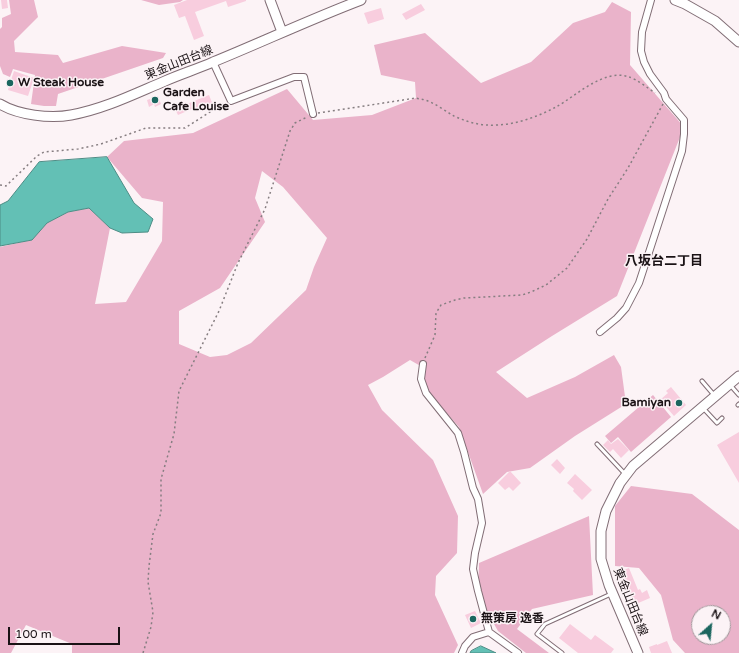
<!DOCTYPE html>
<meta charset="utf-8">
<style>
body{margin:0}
#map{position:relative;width:739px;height:653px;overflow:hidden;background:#fcf3f6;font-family:"Varela Round",sans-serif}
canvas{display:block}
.north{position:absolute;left:691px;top:605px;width:40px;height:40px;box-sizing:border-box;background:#fcf3f6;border:1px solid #a2999c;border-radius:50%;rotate:27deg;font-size:11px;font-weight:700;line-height:16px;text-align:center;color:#1a1215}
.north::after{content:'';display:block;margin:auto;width:14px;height:18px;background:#1b665f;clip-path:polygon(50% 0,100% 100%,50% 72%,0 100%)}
.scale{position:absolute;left:8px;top:627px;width:112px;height:18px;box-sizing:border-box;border:2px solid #1a1215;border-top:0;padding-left:5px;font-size:12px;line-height:14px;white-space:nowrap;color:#1a1215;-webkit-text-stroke:3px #fcf3f6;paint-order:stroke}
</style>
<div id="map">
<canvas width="739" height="653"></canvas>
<div class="north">N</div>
<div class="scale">100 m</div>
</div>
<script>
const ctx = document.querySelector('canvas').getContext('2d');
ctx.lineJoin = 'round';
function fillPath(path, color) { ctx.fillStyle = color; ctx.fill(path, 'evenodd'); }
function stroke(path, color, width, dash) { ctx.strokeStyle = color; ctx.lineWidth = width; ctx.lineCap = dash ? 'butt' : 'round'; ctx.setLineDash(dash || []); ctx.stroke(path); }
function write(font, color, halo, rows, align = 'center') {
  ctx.font = font + ' "Varela Round","Noto Sans JP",sans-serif'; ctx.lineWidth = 3; ctx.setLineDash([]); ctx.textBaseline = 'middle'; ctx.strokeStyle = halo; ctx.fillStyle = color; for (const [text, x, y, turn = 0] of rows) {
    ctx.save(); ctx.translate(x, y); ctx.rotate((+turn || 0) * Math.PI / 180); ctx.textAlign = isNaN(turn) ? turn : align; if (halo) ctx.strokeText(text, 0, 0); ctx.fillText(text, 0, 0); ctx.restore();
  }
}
const green = new Path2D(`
 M9,0H34L38,17L14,41L15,52L58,55L63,63L122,46L166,53L163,58L58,94L56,106H44L31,104L35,75L13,69L10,77L3,74L0,66V29L2,27V18L11,14Z
 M141,0H183L180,2L159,5Z
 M612,2L631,12L630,65L684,127L617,296L552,336L496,372L527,398L575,377L614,355L621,367L626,404L575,436L530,468L507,472L483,494L459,427L429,393L425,381L424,368L410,360L383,377L368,385L382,410L433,460L458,516L457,553L436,576L435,595L458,645L454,653H72V644L26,625L11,653H0V247L31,240L47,223L68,212L89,208L110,228L95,304L126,302L162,241L163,202L142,198L107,157L124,141L193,133L287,89L313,120L372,115L416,98L415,82L381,75L374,45L425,33L481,83L531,62L573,23L605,12ZM262,171L283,187L327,238L314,267L306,290L251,343L227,355L210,357L179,344V311L220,288L265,222L255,198Z
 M653,395L671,417L631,452L618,437L611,443L605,436Z
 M631,486L692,494L739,530V653H685L673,640L661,595L639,568L615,566V506ZM699,613H723V637H699Z
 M589,516L593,595L532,609L517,629L549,653H526L498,631L478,596L479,563Z`);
const water = new Path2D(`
 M107,157L134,203L153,219L148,232L122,233L110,228L89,208L68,212L47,223L32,240L0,246V205L8,201L39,162Z
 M481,646L494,652L496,653H470L471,651Z`);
const building = new Path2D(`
 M1,0H7L8,8L2,9Z
 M187,0H246V1L228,7L226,1L195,12L204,36L194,40L185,16L179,18L174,5Z
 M421,4L425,10L406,20L402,14Z
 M381,8L384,19L368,24L364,13Z
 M14,71L34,78L28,96L8,90L9,86L6,85L7,79L11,80Z
 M209,95L213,105L196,112L194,108L178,115L174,107L186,102L187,104Z
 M158,96L161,104L155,107L154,104L149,107L147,100Z
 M671,387L686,405L674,416L660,400L668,393L666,391Z
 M739,432V483L717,445Z
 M618,439L629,450L621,458L613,449L610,452L603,445L608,440L611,444Z
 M557,459L565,468L560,474L551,465Z
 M510,471L521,483L513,491L509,487L505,490L498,483Z
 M575,474L592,490L582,500L573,491L574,489L567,483Z
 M629,568L638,590L640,589L642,593L647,590L650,598L636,604L627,586L621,571Z
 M475,611L481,623L471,628L465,615Z
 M570,624L591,640L595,635L614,649L611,653H578L559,638Z
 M667,641L672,653H651L649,647L657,644V645Z`);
const path = new Path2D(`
 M318,113L416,98C419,99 422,99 425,100C435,103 445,111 454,116C469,123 482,126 498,125C518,124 539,116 556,107C576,96 604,68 629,77C636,79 648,88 655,93
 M0,185L6,186L37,156L44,152L78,149L101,144L146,128H185L224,103
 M425,358L435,335L436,313L441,305L455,300L464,298L522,295L531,292L546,285L567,268L587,239L608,199L628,168L663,104
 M143,653L151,627L153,612L148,582L149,566L153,534L161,513V479L174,434L179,391L219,311L238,263L265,209L290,131L295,123L307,117`);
const lane = new Path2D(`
 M702,381L714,395
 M731,386L739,395
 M738,405L739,404
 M703,408L717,423L722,418
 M597,444L626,475
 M562,653L537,634L545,624L611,594`);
const street = new Path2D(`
 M213,62L231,101L294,77H304L313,114
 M600,332L617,318L626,308L639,283L682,151L684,134V120L666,99L664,93L650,74L644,62L641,51L642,32L651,0
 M423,364L421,379L426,393L458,433L464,452L473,488L478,499L482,523L475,553L473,569L478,591L489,632L518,653
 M462,653L465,646L473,637L489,632`);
const secondary = new Path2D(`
 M270,0L282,32
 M675,0L685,4L715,21L739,42
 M0,104C18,115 50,119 71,115C104,109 134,94 165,81C181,74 197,69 213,62C262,42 311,19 361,0
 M638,653L609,585L601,559V531L606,511L620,483L633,466L739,376`);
const markers = [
 [10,83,4,"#1b665f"],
 [155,100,4,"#1b665f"],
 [679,403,4,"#1b665f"],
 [473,619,4,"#1b665f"]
];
const streetNames = [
 ["東金山田台線",179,63,-22],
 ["東金山田台線",630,602,68]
];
const poiNames = [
 ["W Steak House",18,83],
 ["Garden",163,93],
 ["Cafe Louise",163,107],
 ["Bamiyan",671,403,"right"],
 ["無策房 逸香",481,619]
];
const neighbourhoodNames = [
 ["八坂台二丁目",664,262]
];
fillPath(green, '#eab3ca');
fillPath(water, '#63c0b5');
stroke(water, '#4d8c85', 1);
fillPath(building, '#f8cdde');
stroke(lane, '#816d75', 5);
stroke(street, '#816d75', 8);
stroke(secondary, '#816d75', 11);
stroke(path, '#867e81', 1.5, [2, 3]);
stroke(lane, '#fff', 3);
stroke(street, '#fff', 6);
stroke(secondary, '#fff', 9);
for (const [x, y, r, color] of markers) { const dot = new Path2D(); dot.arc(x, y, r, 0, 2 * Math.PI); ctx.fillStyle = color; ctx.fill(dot); stroke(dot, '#fcf3f6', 1.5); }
write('12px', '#1a1215', '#fcf3f6', streetNames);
write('bold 12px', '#1a1215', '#fcf3f6', poiNames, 'left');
write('bold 13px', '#1a1215', '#fcf3f6', neighbourhoodNames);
</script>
